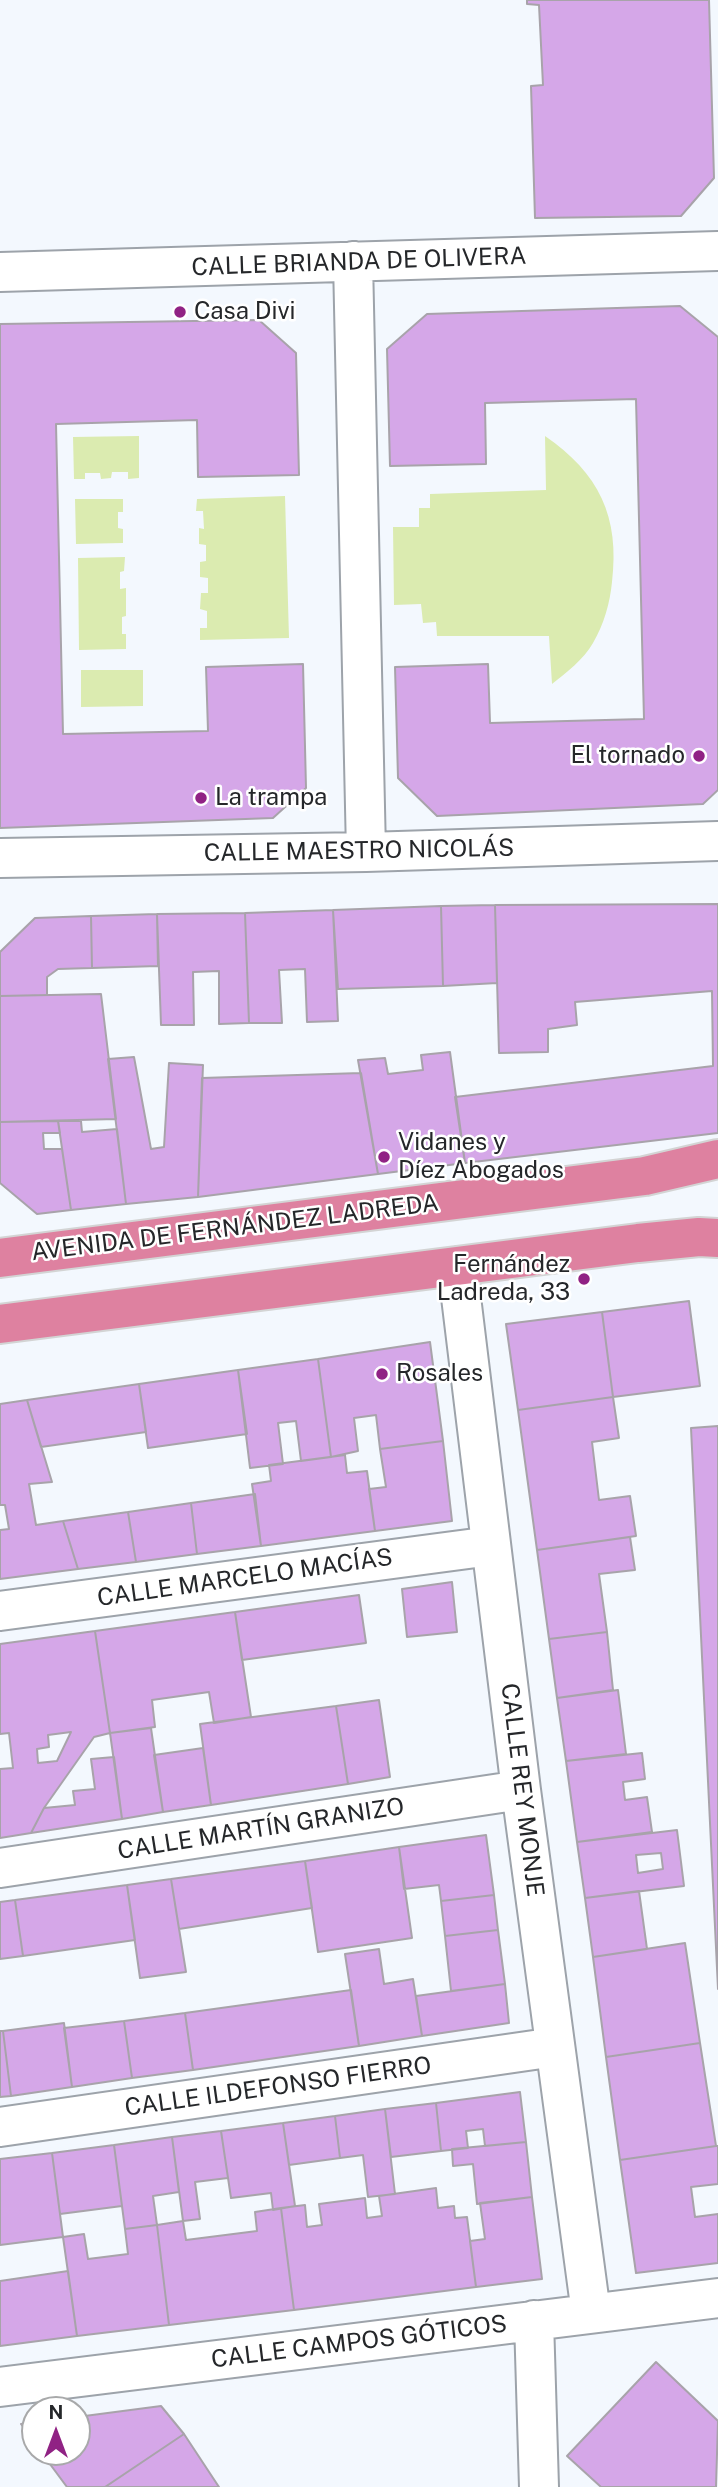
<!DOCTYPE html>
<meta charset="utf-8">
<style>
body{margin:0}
#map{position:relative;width:718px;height:2487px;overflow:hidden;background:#f3f8fe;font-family:"Public Sans",sans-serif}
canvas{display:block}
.north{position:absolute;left:21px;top:2396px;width:70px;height:70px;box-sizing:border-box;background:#fff;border:2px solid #a8a9aa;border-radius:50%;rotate:0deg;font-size:19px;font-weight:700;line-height:28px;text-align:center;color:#25272a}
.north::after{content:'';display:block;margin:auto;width:24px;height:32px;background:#902284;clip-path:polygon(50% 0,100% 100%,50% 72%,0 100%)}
</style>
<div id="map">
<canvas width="718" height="2487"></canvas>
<div class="north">N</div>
</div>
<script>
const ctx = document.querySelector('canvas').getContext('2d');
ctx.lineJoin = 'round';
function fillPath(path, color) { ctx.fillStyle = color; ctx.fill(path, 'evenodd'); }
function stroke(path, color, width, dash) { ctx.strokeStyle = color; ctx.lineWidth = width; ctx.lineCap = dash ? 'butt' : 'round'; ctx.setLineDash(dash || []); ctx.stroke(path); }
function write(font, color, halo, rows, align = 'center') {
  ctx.font = font + ' "Public Sans",sans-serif'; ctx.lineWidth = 5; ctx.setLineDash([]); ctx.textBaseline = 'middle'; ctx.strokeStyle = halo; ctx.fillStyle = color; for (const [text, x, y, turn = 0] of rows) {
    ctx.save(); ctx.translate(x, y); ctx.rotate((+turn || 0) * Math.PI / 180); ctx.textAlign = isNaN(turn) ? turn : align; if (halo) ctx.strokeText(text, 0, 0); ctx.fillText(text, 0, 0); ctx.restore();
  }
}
const green = new Path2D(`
 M139,436V478L128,479V472H112L111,478L101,479L100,473H85V479H74L73,437Z
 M545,436C599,473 620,517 612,582C610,603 604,624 593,643C583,660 567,672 552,684L549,636H437L436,622L423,623L421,604L394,605L393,527H419V508H430V494L546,490Z
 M285,496L289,638L200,640V628H207V611L200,609L201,593H208V578L200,577V562L206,561V545L199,544V528L204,529L203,511H196L197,499Z
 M75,499H123V512H118V528L123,529V543L76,544Z
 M125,557L124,571L120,572V589L126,588V616L122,617V634H126V649L79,650L78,558Z
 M81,670H143V706L81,707Z`);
const building = new Path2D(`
 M527,0H709L714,178L681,216L535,218L531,86L543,85L539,5L527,4Z
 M680,306L718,337V790L703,804L437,816L398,778L395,667L488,664L490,723L644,719L636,399L485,403L486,464L390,466L387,349L427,314Z
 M259,320L296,353L299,475L198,477L197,420L56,424L63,734L208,731L206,667L303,664L306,788L273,818L0,828V324Z
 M718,904V1133L465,1163L455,1097L713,1066L712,991L575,1002L577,1025L548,1029V1052L499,1053L495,905Z
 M495,905L497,983L443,986L441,906Z
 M441,906L443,986L338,989L333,910Z
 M333,910L338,1021L307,1022L305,969L279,970L282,1023H249L245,913Z
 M245,913L249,1023L219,1024V971L193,972L194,1025H161L157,914Z
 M157,914L158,966L92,968L91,916Z
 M91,916L92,968L58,969L47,977V995L0,996V952L35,918Z
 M101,994L116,1119L0,1122V996Z
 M450,1052L465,1163L378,1174L358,1060L385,1058L388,1074L423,1070L421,1055Z
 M134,1057L151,1149L164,1147L169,1063L203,1065L198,1197L126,1204L108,1059Z
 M361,1073L378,1174L198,1197L202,1078Z
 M58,1121L60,1133H43L44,1149H62L71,1210L37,1214L0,1183V1122Z
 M58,1121H81L82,1132L117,1129L126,1204L71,1210Z
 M689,1301L700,1386L613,1397L602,1312Z
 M602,1312L613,1397L518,1410L506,1324Z
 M430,1342L443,1441L380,1449L376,1415L354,1418L358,1451L331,1457L318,1359Z
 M318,1359L331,1457L301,1461L296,1421L278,1423L283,1464L250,1468L238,1370Z
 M238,1370L247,1434L148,1448L139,1384Z
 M139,1384L146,1432L41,1447L27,1400Z
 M613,1397L619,1438L592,1442L599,1500L630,1496L636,1536L537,1550L518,1410Z
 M27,1400L52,1482L29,1484L36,1525L63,1521L78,1569L0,1579V1530L9,1529L5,1505H0V1404Z
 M718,1426V1989L691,1428Z
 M443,1441L452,1521L375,1531L369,1489L386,1487L380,1449Z
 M345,1455L347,1473L367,1471L375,1531L261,1546L252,1484L271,1481L269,1465Z
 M255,1494L261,1546L197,1554L191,1503Z
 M191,1503L197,1554L136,1562L128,1512Z
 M128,1512L136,1562L78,1569L63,1521Z
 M630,1537L635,1570L599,1574L607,1632L549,1639L537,1550Z
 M452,1582L457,1632L407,1637L402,1589Z
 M359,1595L366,1643L242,1660L235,1612Z
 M235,1612L251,1717L214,1723L209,1692L152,1700L155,1727L110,1733L95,1631Z
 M95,1631L110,1733L94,1737L44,1808L31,1833L0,1838V1769L13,1768L9,1733L0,1734V1644ZM71,1732L57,1761L38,1763L37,1749L49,1747L48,1735Z
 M607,1632L613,1690L557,1698L549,1639Z
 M618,1690L626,1754L566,1761L557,1698Z
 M379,1700L390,1777L348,1784L336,1706Z
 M336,1706L348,1784L211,1805L200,1724Z
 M151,1728L163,1812L122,1819L110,1733Z
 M203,1748L211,1805L163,1812L154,1755Z
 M642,1753L645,1779L623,1782L625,1800L647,1797L652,1832L577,1842L566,1761Z
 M114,1757L122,1819L31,1833L44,1808L75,1805L73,1791L95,1789L91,1759Z
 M677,1830L684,1886L585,1898L577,1842ZM661,1853L663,1869L638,1873L636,1855Z
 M486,1835L494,1895L441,1901L439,1885L404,1889L399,1847Z
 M399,1847L412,1938L318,1952L305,1861Z
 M305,1861L312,1908L179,1929L171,1879Z
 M171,1879L186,1972L140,1978L127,1885Z
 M127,1885L135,1940L23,1956L15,1900Z
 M639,1891L647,1949L593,1957L585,1898Z
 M494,1895L498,1930L445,1936L441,1901Z
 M15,1900L23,1956L0,1959V1902Z
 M498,1930L505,1984L451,1991L445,1936Z
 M685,1943L700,2043L606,2057L593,1957Z
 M379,1949L384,1984L413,1979L422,2036L359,2046L345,1954Z
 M505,1984L509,2023L422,2036L416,1996Z
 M351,1990L359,2046L193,2070L185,2013Z
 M185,2013L193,2070L132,2078L124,2021Z
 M124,2021L132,2078L72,2087L64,2028Z
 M64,2023L72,2087L11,2096L3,2031Z
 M0,2031H3L11,2096L0,2097Z
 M700,2043L716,2146L620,2160L606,2057Z
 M520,2092L526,2142L485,2146L483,2129L466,2131L468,2148L441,2151L436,2103Z
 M436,2103L441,2151L391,2157L385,2109Z
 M385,2109L395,2194L368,2197L363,2155L340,2158L335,2116Z
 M335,2116L340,2158L289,2165L283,2123Z
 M283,2123L295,2206L273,2210L271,2193L231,2198L221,2131Z
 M221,2131L228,2178L195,2182L200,2219L183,2221L172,2137Z
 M172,2137L179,2192L153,2196L157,2225L125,2229L114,2145Z
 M526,2142L532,2197L477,2204L473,2164L453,2166L452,2149Z
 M114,2145L122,2206L60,2214L52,2153Z
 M716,2146H718V2184L691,2187L695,2217L718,2214V2263L636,2273L620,2160Z
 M52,2153L63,2237L0,2245V2159Z
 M436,2188L438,2208L454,2206L455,2218L467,2217L476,2287L294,2310L281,2208L305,2205L307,2227L322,2225L319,2204L365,2198L367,2218L382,2216L379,2196Z
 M532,2197L542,2279L476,2287L470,2241L485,2239L480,2203Z
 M281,2208L294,2310L169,2325L157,2225L183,2221L186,2240L257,2231L255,2212Z
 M157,2225L169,2325L77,2336L63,2237L84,2234L88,2259L128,2254L125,2229Z
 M68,2271L77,2336L0,2346V2281Z
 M656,2362L718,2421L716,2487H601L567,2456Z
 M161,2406L184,2434L105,2487H67L41,2452H77V2417Z
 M35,2422V2443L21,2424Z
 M184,2434L219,2487H105Z`);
const street = new Path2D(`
 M353,261L366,852
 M0,272L718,251
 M0,858L366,852L718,841
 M460,1266L461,1297L521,1790L591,2313
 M0,1611L491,1546
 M0,1868L521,1790
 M0,2127L555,2047
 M534,2320L539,2487
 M0,2387L718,2298`);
const highway = new Path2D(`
 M0,1258L645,1176L718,1159
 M0,1324L638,1243L699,1237L718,1238`);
const markers = [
 [180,312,7,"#902284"],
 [699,756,7,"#902284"],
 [201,798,7,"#902284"],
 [384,1157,7,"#902284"],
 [584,1279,7,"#902284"],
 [382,1374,7,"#902284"]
];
const streetNames = [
 ["CALLE BRIANDA DE OLIVERA",359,262,-2],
 ["CALLE MAESTRO NICOLÁS",359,851,-1],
 ["AVENIDA DE FERNÁNDEZ LADREDA",235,1228,-7],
 ["CALLE MARCELO MACÍAS",245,1578,-8],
 ["CALLE REY MONJE",522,1790,83],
 ["CALLE MARTÍN GRANIZO",261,1829,-9],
 ["CALLE ILDEFONSO FIERRO",278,2087,-8],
 ["CALLE CAMPOS GÓTICOS",359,2342,-7]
];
const poiNames = [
 ["Casa Divi",194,312],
 ["El tornado",685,756,"right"],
 ["La trampa",215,798],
 ["Vidanes y",398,1143],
 ["Díez Abogados",398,1171],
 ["Fernández",570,1265,"right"],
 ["Ladreda, 33",570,1293,"right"],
 ["Rosales",396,1374]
];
fillPath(green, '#dbebb0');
fillPath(building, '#d5a7e8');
stroke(building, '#a8a3aa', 2);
stroke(street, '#9da3aa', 42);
stroke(highway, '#d3d4d4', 42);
stroke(street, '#fff', 38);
stroke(highway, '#de81a0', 38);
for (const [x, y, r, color] of markers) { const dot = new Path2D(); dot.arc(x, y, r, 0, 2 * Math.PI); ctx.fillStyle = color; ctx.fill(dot); stroke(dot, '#fff', 2.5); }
write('24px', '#25272a', '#fff', streetNames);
write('24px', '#25272a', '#fff', poiNames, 'left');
</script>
